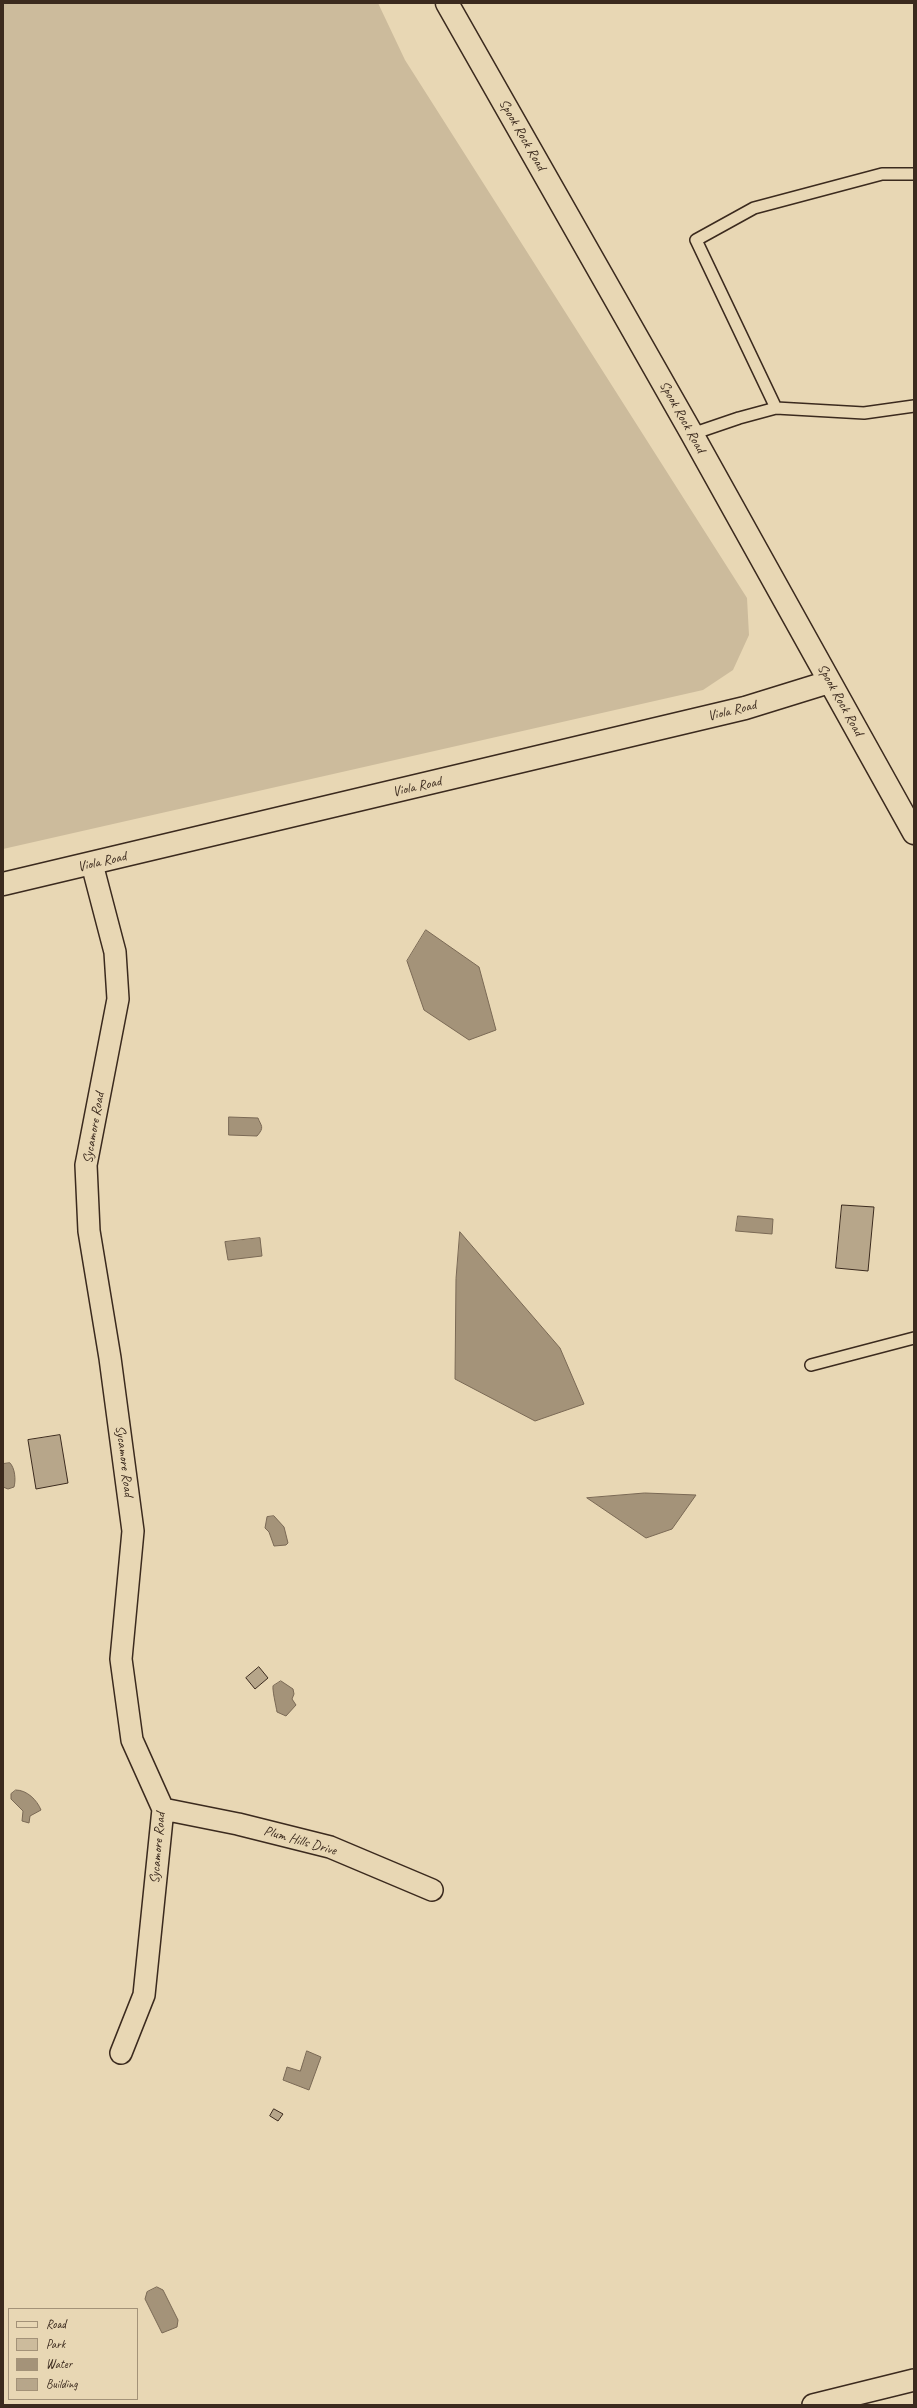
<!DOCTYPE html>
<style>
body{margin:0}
#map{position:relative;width:917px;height:2408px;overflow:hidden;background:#e8d7b4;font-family:Caveat,sans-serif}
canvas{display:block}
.frame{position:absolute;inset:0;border:4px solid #3b2a1e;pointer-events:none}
.legend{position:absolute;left:8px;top:2308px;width:130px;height:92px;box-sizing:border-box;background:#e8d7b4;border:1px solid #a39278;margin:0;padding:5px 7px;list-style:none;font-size:12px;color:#3b2a1e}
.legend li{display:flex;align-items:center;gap:8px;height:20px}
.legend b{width:20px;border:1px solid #a39278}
</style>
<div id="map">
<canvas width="917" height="2408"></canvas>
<div class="frame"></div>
<ul class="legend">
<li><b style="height:5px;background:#e8d7b4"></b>Road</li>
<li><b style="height:11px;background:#ccbb9c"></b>Park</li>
<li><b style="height:11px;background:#a49379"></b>Water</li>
<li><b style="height:11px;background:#b7a68a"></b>Building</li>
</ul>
</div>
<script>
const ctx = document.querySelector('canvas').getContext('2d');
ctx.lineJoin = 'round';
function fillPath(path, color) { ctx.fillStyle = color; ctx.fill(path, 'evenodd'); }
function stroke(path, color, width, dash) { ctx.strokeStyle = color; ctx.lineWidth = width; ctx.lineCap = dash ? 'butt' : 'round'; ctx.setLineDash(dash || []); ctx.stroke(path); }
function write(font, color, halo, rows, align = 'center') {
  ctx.font = font + ' Caveat,sans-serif'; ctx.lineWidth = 3; ctx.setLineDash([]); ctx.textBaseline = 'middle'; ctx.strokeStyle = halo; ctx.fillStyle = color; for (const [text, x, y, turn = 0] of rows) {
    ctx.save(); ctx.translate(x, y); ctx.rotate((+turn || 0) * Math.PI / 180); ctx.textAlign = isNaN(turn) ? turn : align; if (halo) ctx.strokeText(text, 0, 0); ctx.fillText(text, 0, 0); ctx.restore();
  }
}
const green = new Path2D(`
 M3,3H378L405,60L747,598L749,635L733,670L703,690L3,849Z`);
const water = new Path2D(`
 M426,930L479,967L496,1030L469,1040L424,1010L407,961Z
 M229,1117L258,1118C261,1126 265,1127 257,1136L229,1135Z
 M738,1216L773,1219L772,1234L736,1231Z
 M460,1232L560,1348L584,1404L535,1421L455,1379L456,1279Z
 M260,1238L262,1256L228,1260L225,1242Z
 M10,1463C15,1468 16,1480 14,1487L8,1489L3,1487V1464Z
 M645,1493L696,1495L672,1529L646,1538L587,1498Z
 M274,1516L284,1527L288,1543L286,1545L274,1546L269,1532L265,1528L267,1517Z
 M281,1681L293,1689L294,1694L292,1699L296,1705L286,1716L277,1712C276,1706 272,1689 273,1686Z
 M16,1790C27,1790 37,1800 41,1810L30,1816L29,1823L22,1821L23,1811L11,1799V1794Z
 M307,2051L321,2057L309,2090L283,2080L287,2067L300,2071Z
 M157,2287L163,2290L178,2320L177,2327L162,2333L145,2299L147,2292Z`);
const building = new Path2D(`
 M842,1205L874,1207L868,1271L836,1268Z
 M60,1435L68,1483L36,1489L28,1440Z
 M259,1667L268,1678L255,1689L246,1678Z
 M274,2109L283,2114L278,2121L270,2116Z`);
const lane = new Path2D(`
 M776,408L864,413L914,406
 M692,434L739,418L776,408L696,240L754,208L882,174H914
 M811,1365L914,1338`);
const street = new Path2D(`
 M92,864L115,952L118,999L86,1165L89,1231L110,1358L133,1531L121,1659L132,1740L163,1809L144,1995L121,2053
 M163,1809L238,1824L330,1847L432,1890
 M813,2405L914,2380`);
const secondary = new Path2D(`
 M447,3L692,434L914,833
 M3,884L745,708L829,682`);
const streetNames = [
 ["Spook Rock Road",522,135,60],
 ["Spook Rock Road",682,417,61],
 ["Spook Rock Road",840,700,61],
 ["Viola Road",732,711,-14],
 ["Viola Road",417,787,-13],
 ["Viola Road",102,862,-13],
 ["Sycamore Road",94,1128,-80],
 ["Sycamore Road",124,1461,83],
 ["Plum Hills Drive",300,1841,16],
 ["Sycamore Road",158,1848,-85]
];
fillPath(green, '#ccbb9c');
fillPath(water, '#a49379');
stroke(water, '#7a6955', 1);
fillPath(building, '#b7a68a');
stroke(building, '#3b2a1e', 1);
stroke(lane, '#3b2a1e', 14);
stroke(street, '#3b2a1e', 24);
stroke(secondary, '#3b2a1e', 25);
stroke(lane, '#e8d7b4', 11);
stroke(street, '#e8d7b4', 21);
stroke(secondary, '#e8d7b4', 22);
write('14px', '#3b2a1e', '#e8d7b4', streetNames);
</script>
